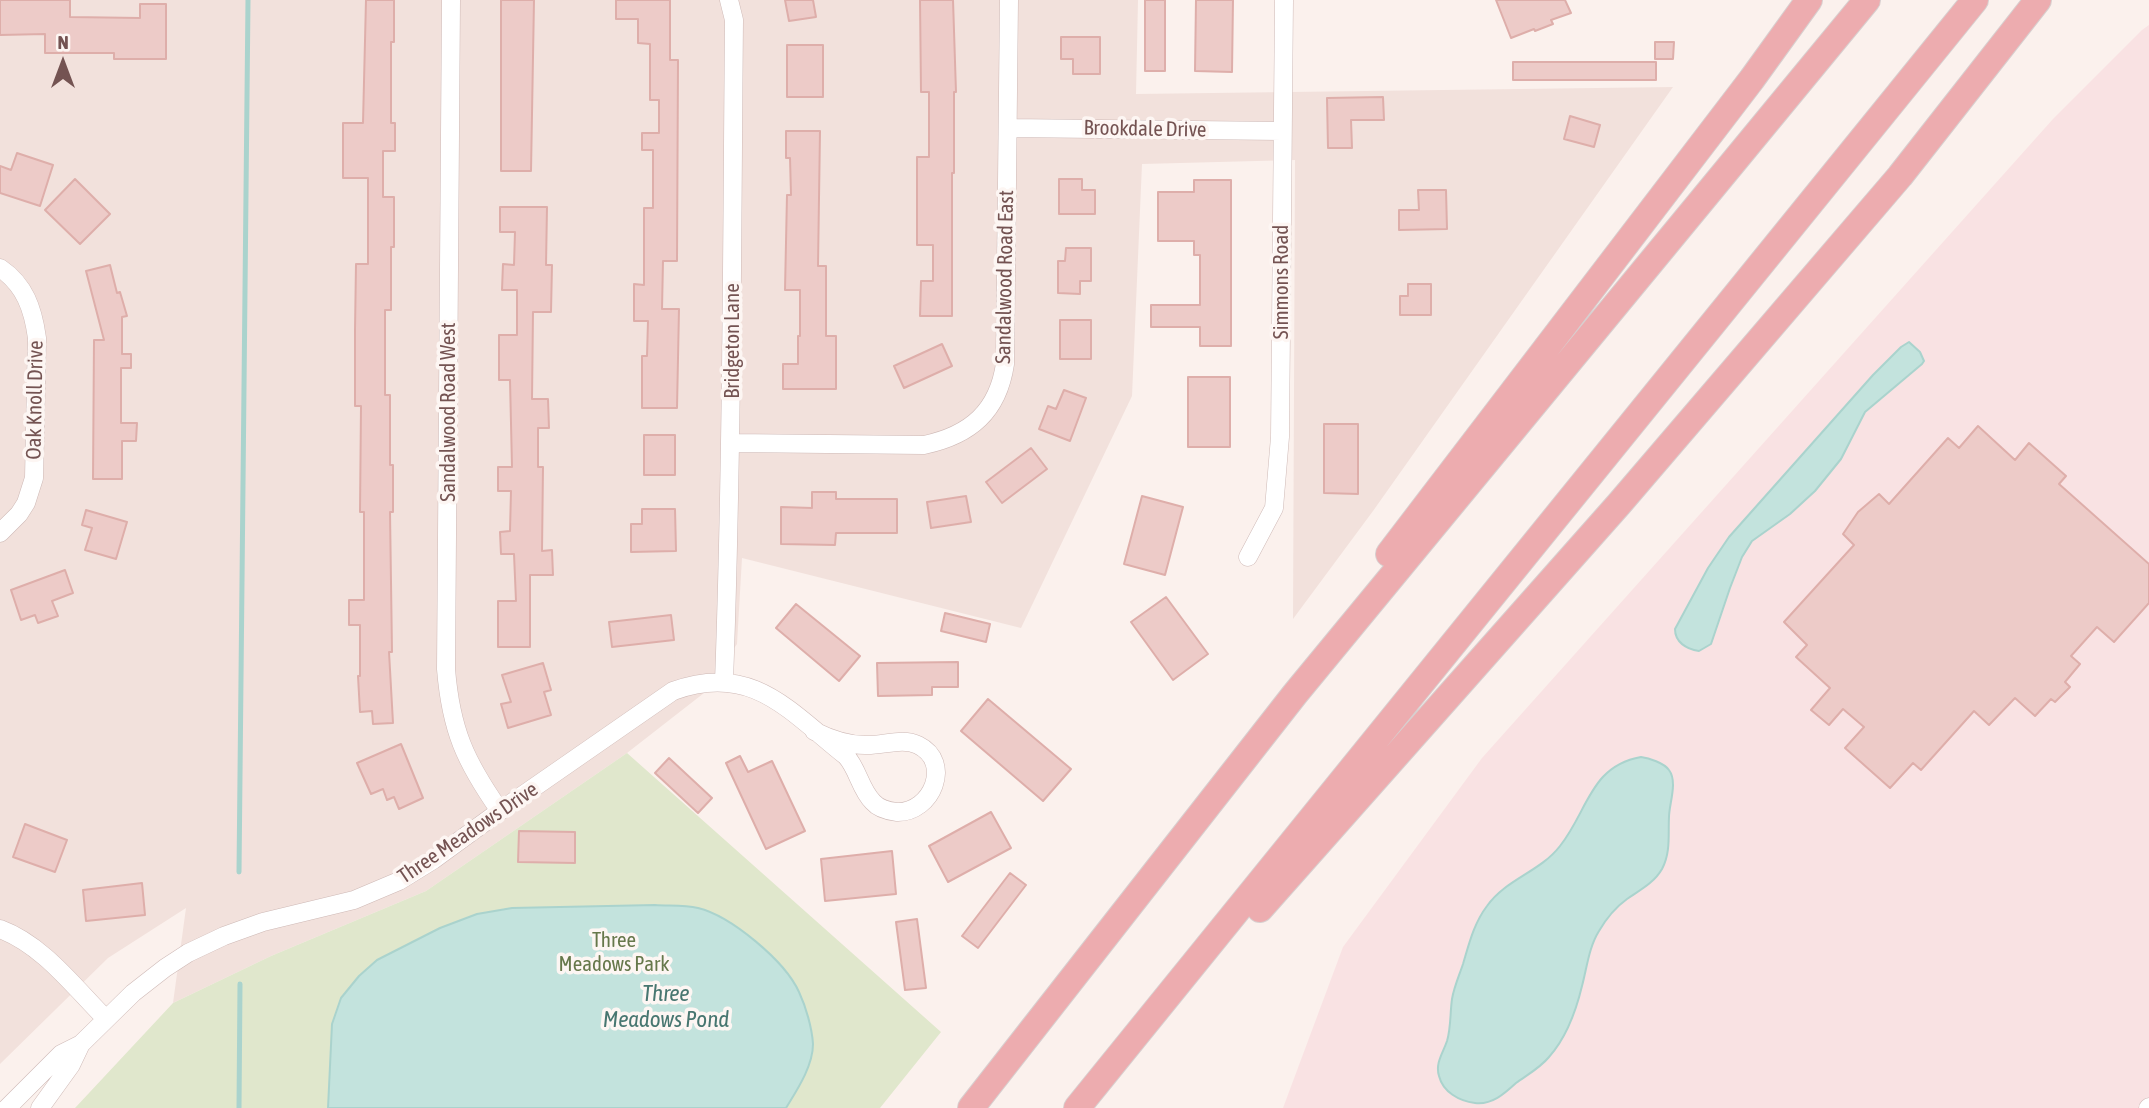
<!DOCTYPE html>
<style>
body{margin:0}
#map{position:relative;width:2149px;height:1108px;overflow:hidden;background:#fbf1ed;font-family:"Asap Condensed",sans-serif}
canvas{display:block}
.north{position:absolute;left:28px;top:28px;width:70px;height:70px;-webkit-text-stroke:5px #fdf6f3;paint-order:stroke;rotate:0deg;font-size:19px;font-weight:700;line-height:28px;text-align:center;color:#745352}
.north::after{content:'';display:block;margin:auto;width:24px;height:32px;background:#745352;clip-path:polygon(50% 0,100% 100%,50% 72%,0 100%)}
</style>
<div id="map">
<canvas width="2149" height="1108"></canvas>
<div class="north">N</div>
</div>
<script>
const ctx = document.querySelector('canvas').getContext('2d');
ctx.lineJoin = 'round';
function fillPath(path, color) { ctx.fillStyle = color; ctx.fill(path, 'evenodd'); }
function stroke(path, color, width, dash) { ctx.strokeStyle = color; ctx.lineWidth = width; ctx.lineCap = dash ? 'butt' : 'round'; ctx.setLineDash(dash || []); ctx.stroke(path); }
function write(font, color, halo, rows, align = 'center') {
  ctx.font = font + ' "Asap Condensed",sans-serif'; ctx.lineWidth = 7; ctx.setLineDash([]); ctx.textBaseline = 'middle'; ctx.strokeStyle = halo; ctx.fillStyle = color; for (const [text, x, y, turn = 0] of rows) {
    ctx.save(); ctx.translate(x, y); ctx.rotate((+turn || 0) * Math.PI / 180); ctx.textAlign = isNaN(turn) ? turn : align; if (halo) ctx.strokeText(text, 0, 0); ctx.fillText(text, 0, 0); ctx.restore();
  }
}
const residential = new Path2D(`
 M0,0H1138L1136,94L1673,87L1373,511L1293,619L1295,160L1142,164L1132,396L1021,628L742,558L737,644L704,693L627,753L426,891L271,956L173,1003L186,908L108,958L0,1064Z`);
const commercial = new Path2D(`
 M2149,25V1108H1283L1343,947L1482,758L2053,119L2142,30Z`);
const green = new Path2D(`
 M627,753L941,1032L880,1108H75L173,1003L271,956L426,891Z`);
const water = new Path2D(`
 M1909,342L1920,352L1924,361L1922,364L1865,412L1841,459L1815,491L1790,514L1752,541L1742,557L1730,588L1711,644L1699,651C1686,649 1675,642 1675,629L1708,568L1729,537L1873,375L1901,347Z
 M1641,757C1649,758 1664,763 1669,770C1678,782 1669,804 1669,817C1668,834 1671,852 1662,869C1654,883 1640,890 1627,899C1616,907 1606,919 1599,931C1589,947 1587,967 1582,986C1576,1011 1566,1038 1549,1057C1540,1068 1527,1075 1516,1083C1504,1094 1492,1105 1475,1103C1459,1101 1443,1092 1439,1076C1435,1063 1443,1053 1447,1041C1451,1028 1450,1013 1452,999C1454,987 1459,976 1463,964C1469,944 1474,923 1487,906C1506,879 1540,872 1560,846C1588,811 1590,766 1641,757Z
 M655,905C669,906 684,905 698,908C731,916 785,961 799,992C806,1007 812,1028 813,1044C813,1066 797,1090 786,1108H328L332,1024L341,998L359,976L377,960L440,928L477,914L512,908Z`);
const stream = new Path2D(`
 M239,872L248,0
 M239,1108L240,984`);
const building = new Path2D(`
 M0,0H70V17L140,18V4H166V59H114V53H45V34L0,35Z
 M366,0H394V42H391V123H395V151H383V197H394V247H391V310H385V395H390V465H393V512H390L392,652H389L393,723L373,724L372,711L360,712L358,676H360V625H349V600H364V512H360L361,406H355V330L356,264H368V178H343V123H363Z
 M501,0H534L531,171H501Z
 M616,0H670V60H678L677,261H663L662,309H679L677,408H642V356H647L648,321H634V284L644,285V208H653V150H642V133H659V100H650V44L638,43V19H616Z
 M785,0H813L816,17L789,21Z
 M920,0H953L956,92H954V173H952V316H920L921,281H933V245H917V157H929V92H921Z
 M1145,0H1165V71H1145Z
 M1196,0H1233L1232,72L1195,71Z
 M1496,0H1565L1571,13L1551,20L1553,24L1535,31L1534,29L1511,38Z
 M1061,37H1100V74H1073V59H1061Z
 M1655,42H1674L1673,59H1655Z
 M787,45H823V97H787Z
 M1513,62H1656V80H1513Z
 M1383,97L1384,120H1351L1352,148H1328L1327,98Z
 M1570,116L1600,125L1594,147L1564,139Z
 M786,131H820L818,266H826V336H836V389H783V364H798V336H800V290H785L787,195H791L790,158H786Z
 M17,153L53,165L40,206L0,193V166L11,170Z
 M75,179L110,214L80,244L45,210Z
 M1059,179H1082V190H1095V214H1059Z
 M1194,180H1231V346H1200V327H1151V305H1200V255H1194V241H1158V192H1194Z
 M1418,190H1446L1447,229L1399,230V210H1419Z
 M500,207H547L546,265H552L551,312H533L532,399H548L549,428H538V467H543L542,551L552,550L553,575H530V647H498V601H516L514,554H501L500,532L510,531L511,491H498V467H512L510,380H499V335H517V290H502L503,264L514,265L515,232H500Z
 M1066,248H1091V281H1080V294L1058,293V261H1065Z
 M110,265L117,293L120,292L127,316L122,317V354H131V368H121V423H137L136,441H122V479H93L94,340H104L86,271Z
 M1408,284H1431V315H1400V296H1408Z
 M1060,320H1091V359H1060Z
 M942,344L952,366L904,388L894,366Z
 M1188,377H1230V447H1188Z
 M1064,390L1086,398L1070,441L1039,429L1048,406L1056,409Z
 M1324,424H1358V494L1324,493Z
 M1978,426L2015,460L2029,443L2066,476L2059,484L2149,564V603L2114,642L2097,627L2071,656L2080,664L2065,682L2070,687L2055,702L2051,699L2035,716L2015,698L1989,725L1974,711L1921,770L1913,763L1890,788L1845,748L1864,727L1843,709L1829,725L1811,710L1830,688L1796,657L1807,645L1784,622L1854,545L1843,534L1858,512L1879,494L1889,504L1948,438L1959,448Z
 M644,435H675V475H644Z
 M1031,448L1047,469L1002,503L986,482Z
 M812,492H836V499H897V533H836L835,545L781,544V507L812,508Z
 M966,496L971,522L931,528L927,502Z
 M1142,496L1183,507L1165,575L1124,564Z
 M642,509H675L676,551L631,552V524H642Z
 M86,510L127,522L116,559L85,550L92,528L82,525Z
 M65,570L73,593L52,601L58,616L38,623L35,615L21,620L11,590Z
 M1166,597L1208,654L1173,680L1131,622Z
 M796,604L860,656L839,681L776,628Z
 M945,613L990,624L986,642L941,631Z
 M671,615L674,640L612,647L609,622Z
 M958,662V687H932V695L878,696L877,663Z
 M543,663L551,690L544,692L551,715L508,728L501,704L511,702L502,675Z
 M988,699L1071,769L1043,801L961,731Z
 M401,744L423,798L399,809L394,797L387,800L383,789L371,794L357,763Z
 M740,756L748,772L772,761L805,831L766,849L726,763Z
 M669,758L712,798L698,813L655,773Z
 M991,812L1011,848L948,882L929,846Z
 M25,824L67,840L55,872L13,857Z
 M519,831L575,832V863L518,862Z
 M892,851L896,894L825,901L821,859Z
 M1010,873L1026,885L978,948L962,936Z
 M142,883L145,915L86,921L83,890Z
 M917,919L926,988L905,990L896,922Z`);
const minor = new Path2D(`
 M451,0L446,669C451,730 465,761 500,811
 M1008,128L1282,131
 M0,268C25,285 33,309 37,338L34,478L26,503L19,514L0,533
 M731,443L924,445C971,435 998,411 1005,364L1009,0
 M1248,557L1274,508L1280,437L1284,0
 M724,682C732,461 732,240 734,20L729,0
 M0,929C43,945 74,987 106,1019
 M7,1108L61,1054L81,1044
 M40,1108L71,1065L81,1044L133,993L165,968L188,953L224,936L263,922L354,900L399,881L433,860L500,811L673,691C752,662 789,711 846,756C858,769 860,789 873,802C879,809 888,811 897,812C932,813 953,762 918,745C902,737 883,746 865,745C847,745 830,739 814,731
 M2148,1108L2149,1107`);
const highway = new Path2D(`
 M1389,554L1752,79L1809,0
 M1260,909L1619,504L1900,176L2038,0
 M971,1108L1295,694L1867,0
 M1077,1108L1975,0`);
const streetNames = [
 ["Brookdale Drive",1145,129,1],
 ["Sandalwood Road East",1005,277,-89],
 ["Simmons Road",1281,282,-90],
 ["Bridgeton Lane",732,341,-90],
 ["Oak Knoll Drive",35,400,-89],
 ["Sandalwood Road West",448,412,-90],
 ["Three Meadows Drive",468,833,-34]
];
const parkNames = [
 ["Three",614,940],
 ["Meadows Park",614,964]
];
const waterNames = [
 ["Three",666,994],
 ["Meadows Pond",666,1020]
];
fillPath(residential, '#f2e1dc');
fillPath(commercial, '#f9e2e3');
fillPath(green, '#e0e7cc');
fillPath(water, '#c3e3dd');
stroke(water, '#aad3cd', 2);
stroke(stream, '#aad3cd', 5);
fillPath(building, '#edcbc8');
stroke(building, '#deaeaa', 2);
stroke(minor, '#ceb9b6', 19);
stroke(highway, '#d8cfcf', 28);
stroke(minor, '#fff', 18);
stroke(highway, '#edacaf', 26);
write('21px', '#745352', '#fdf6f3', streetNames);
write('21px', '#66784b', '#fdf6f3', parkNames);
write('italic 23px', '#477670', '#fdf6f3', waterNames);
</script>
